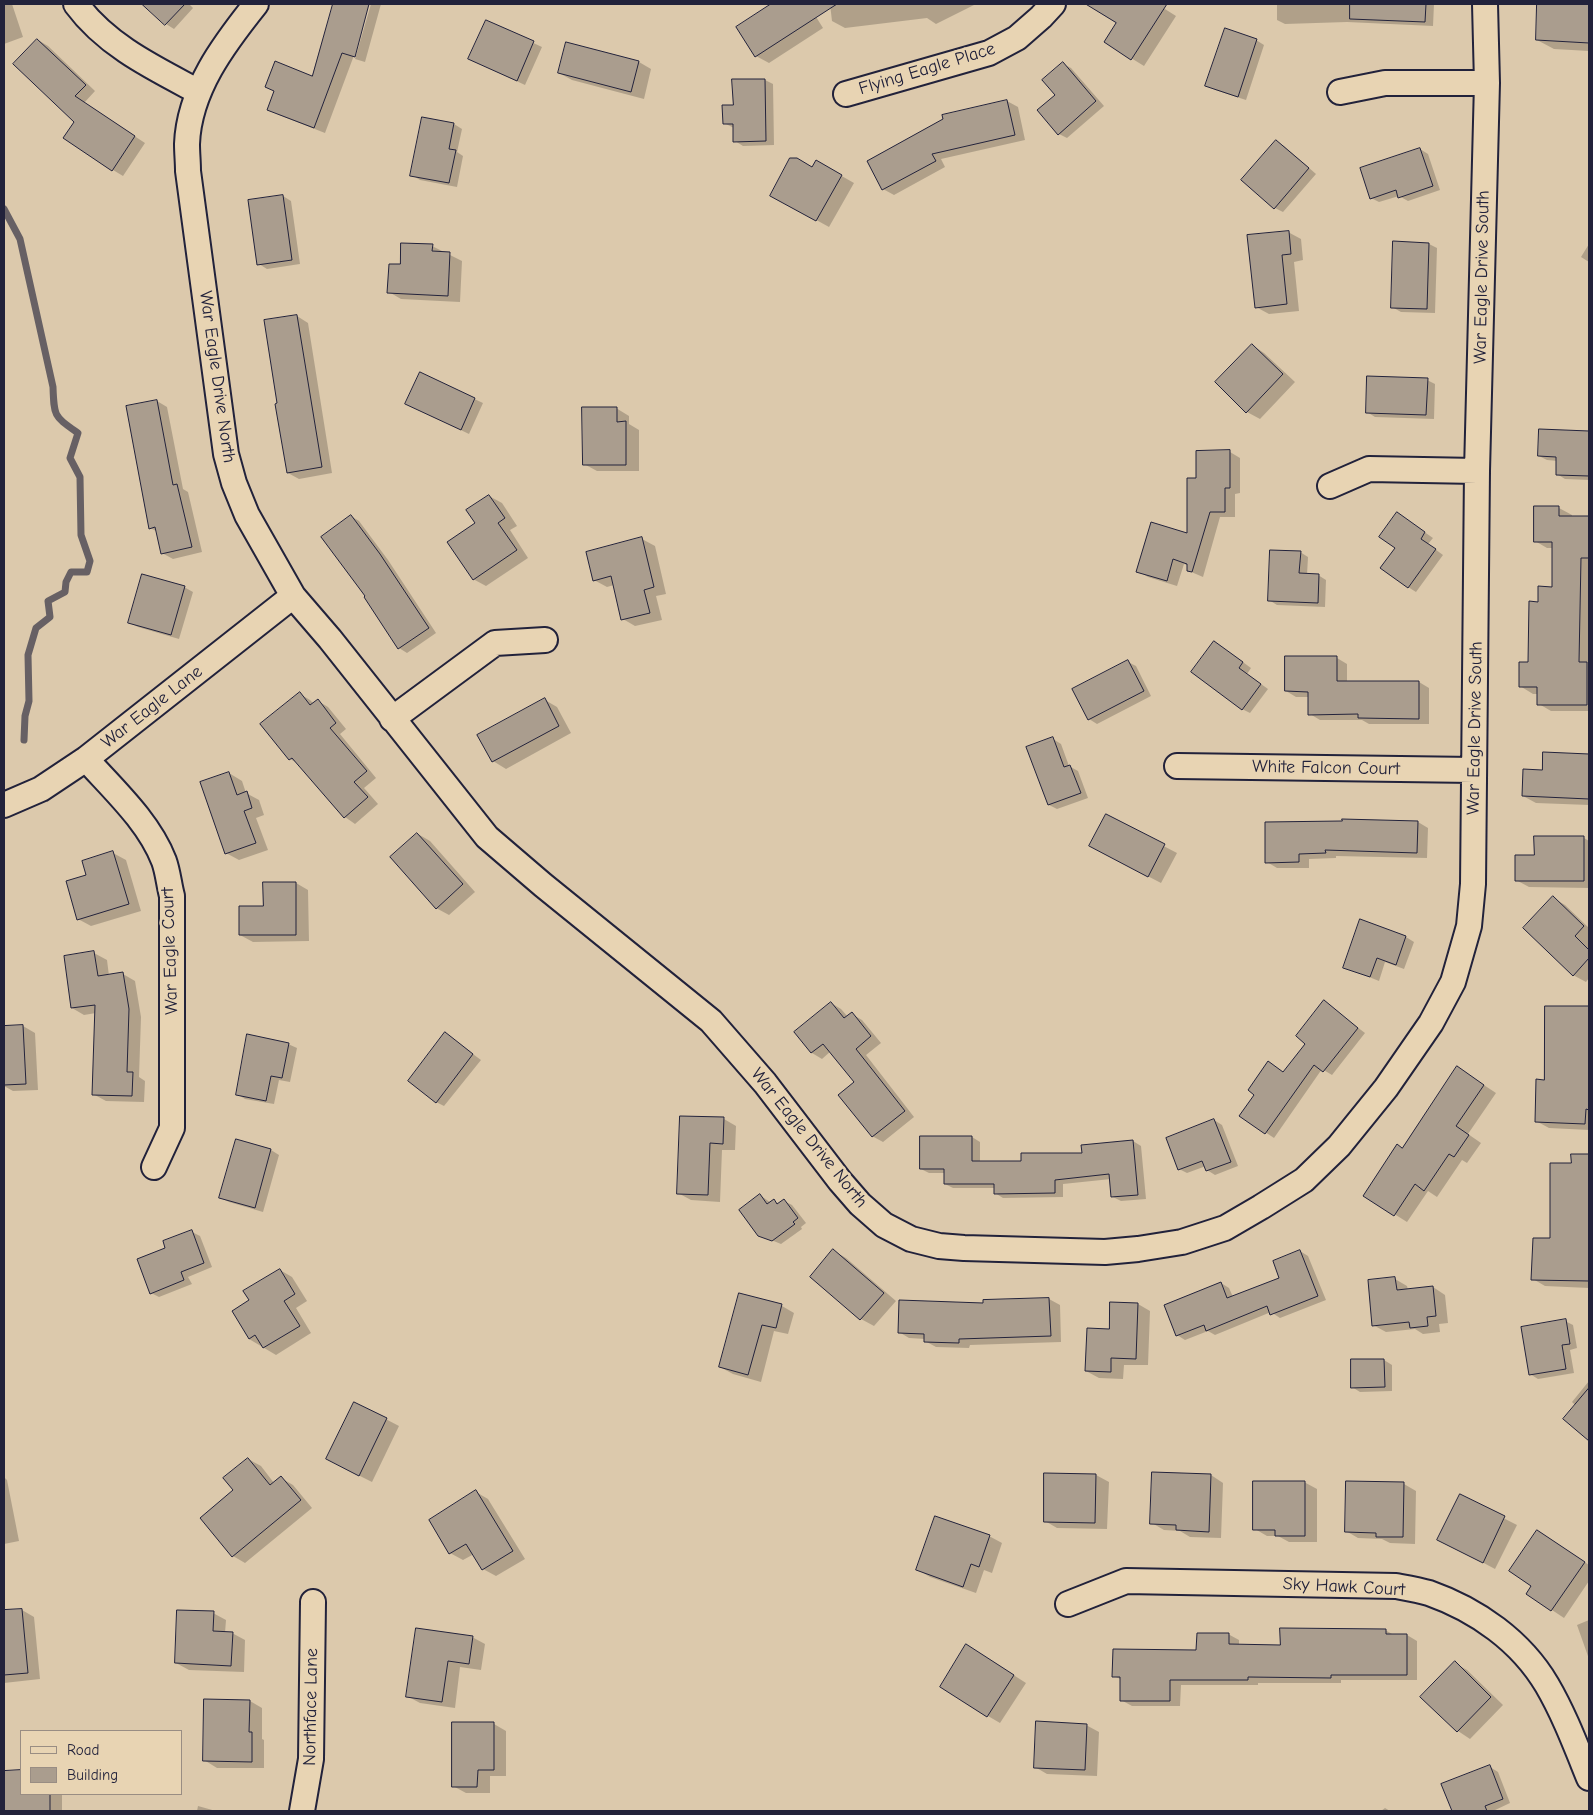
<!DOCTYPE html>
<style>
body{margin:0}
#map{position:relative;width:1593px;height:1815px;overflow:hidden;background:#dcc9ac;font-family:"Comic Neue",sans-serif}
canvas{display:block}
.frame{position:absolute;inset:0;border:5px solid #22223b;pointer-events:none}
.legend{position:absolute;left:20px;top:1730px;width:162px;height:65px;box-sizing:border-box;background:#e8d4b3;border:1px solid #998d83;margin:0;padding:6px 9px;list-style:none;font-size:15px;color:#22223b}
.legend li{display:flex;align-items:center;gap:10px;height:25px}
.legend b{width:25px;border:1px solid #998d83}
</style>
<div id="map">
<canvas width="1593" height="1815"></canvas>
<div class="frame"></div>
<ul class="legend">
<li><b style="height:6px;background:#e8d4b3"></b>Road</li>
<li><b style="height:14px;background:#aa9d8e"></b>Building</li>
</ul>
</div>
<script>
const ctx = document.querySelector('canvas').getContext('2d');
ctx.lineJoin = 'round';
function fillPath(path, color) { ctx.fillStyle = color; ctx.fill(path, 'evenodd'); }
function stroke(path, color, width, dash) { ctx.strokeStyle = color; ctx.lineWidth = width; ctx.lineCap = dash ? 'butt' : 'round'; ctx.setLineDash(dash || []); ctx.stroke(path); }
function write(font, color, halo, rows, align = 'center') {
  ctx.font = font + ' "Comic Neue",sans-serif'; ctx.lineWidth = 5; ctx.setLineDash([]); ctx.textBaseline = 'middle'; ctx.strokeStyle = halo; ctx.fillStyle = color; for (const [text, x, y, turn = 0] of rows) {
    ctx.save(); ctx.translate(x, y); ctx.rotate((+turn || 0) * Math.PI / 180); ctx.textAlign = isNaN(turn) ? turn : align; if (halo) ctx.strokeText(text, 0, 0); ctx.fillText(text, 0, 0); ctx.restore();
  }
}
const shadow = new Path2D(`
 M4,4H12L23,37L4,44Z
 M143,4H189L193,8L174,29L166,24Z
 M334,4H368L353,58L325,133L279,115L269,109L275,91L313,77Z
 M371,4H381L365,62L355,59Z
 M774,4H808L823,28L769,63L756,56L738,27Z
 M830,4H976L936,24L927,18L845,28L832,21Z
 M1106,4H1157L1176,16L1144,66L1105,42L1118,23L1101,12Z
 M1277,4H1434L1433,26L1347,22L1285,24L1277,20Z
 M1538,4H1589V51L1554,49L1537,40Z
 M486,21L542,47L525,85L469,59Z
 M38,40L48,46L95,91L84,103L145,143L123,176L113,170L75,122Z
 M1256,40L1264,45L1246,100L1215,90L1207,85Z
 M566,44L639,62L651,69L644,99L572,80L559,73Z
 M1063,64L1071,68L1104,106L1067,138L1059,134L1057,95Z
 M765,80L773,84L774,145L743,146L735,141L734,128L724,123L734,106Z
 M1007,101L1018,107L1025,140L941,159L945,167L894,195L883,189L869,162Z
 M423,118L454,124L462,129L457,152L463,156L457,187L420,180L412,175Z
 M1276,141L1284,146L1316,174L1283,212L1275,208Z
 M1420,149L1428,154L1440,190L1408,201L1399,196L1379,202L1371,198Z
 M817,162L854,183L829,227L771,195L813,168Z
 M283,196L291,201L300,264L267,269L259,264Z
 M1288,232L1301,239L1303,260L1294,262L1299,311L1269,314L1256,307Z
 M1429,244L1437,248L1435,313L1401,312L1392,307Z
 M1589,244V262L1581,257Z
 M432,246L462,261L460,302L401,299L389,292L401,266Z
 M297,316L308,323L332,473L299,479L288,473L278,404Z
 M1252,345L1264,353L1295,382L1260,419L1247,412L1216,382Z
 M420,374L483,403L469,434L407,404Z
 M1427,380L1435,384L1434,419L1375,417L1367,412Z
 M157,401L167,407L183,489L188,492L202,552L173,559L162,553L158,532L150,528Z
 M616,408L629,416V424L639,430V471H597L584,464Z
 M1540,431L1589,432V480L1565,479L1557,474L1558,461L1547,460L1539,456Z
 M1230,452L1240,458V493L1235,494V517H1220L1203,577L1189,571V566L1184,564L1177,586L1148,577L1138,571L1189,535L1197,479Z
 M489,496L502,503L517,526L510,530L528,558L486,586L473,579L477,524Z
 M1535,508H1559L1572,515V517H1589V711H1551L1539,704L1538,694H1533L1520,686L1529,663L1539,603L1553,588V548H1547L1535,541Z
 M1397,513L1433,538L1428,544L1443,555L1416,592L1408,587L1396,548Z
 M351,516L359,521L388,560L436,633L407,653L399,648L367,596Z
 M642,539L655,546L666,594L656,596L662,620L635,626L623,619L614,585L607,587L594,580Z
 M1300,552L1308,557L1307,575H1318L1326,580L1325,607L1277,605L1269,600Z
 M184,587L193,592L179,639L138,627L130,623Z
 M1222,647L1251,668L1247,674L1268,689L1250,713L1242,709Z
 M1337,658L1347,664V682H1419L1429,688V724H1369L1362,720H1320L1310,714V697H1296L1286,691Z
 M1128,662L1136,666L1151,696L1097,724L1089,719Z
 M300,694L310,700L314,704L318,701L328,707L346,729L340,734L376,778L364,788L378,804L355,824L345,817L299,764L290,759Z
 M545,700L557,707L571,733L506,769L493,761L479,735Z
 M1053,739L1061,744L1069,766L1078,771L1088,798L1057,809L1049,805Z
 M1544,754L1589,755V805L1536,803L1523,796L1543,771Z
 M229,773L242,781L246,793L259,800L264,815L256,818L268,850L239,860L226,853Z
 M1106,816L1177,853L1161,883L1103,853Z
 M1418,822L1428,828L1427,858L1336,856V858L1309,859V868H1277L1267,862Z
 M418,834L430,841L475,892L449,915L436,908Z
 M1584,838L1589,841V888L1529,887L1516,880Z
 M113,853L126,860L141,911L91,926L78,919L88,876Z
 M296,883L308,890L309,941L253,942L240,935L265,907Z
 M1553,898L1565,905L1589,928V978L1586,982L1573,975Z
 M1406,937L1414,942L1404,969L1385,962L1379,981L1344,967Z
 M94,953L107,960L109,976L123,974L135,981L141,1017L139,1077L145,1081L144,1102L106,1101L93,1094L96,1013L84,1015L72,1008Z
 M1324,1002L1365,1033L1332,1075L1322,1069L1274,1138L1241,1116L1284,1073L1307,1043Z
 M831,1003L841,1009L848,1017L852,1014L862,1020L881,1043L866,1055L914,1117L883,1142L872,1136L856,1082L831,1051L822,1059L812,1053L795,1032Z
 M1546,1008H1589V1130L1549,1128L1536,1121L1546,1081Z
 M23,1026L35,1033L38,1090L13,1091L4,1086V1027Z
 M446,1034L481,1060L444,1106L436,1102Z
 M288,1044L297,1048L290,1082L279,1080L274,1104L245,1099L237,1094Z
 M1458,1068L1496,1093L1468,1134L1481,1143L1467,1163L1462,1160L1437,1197L1428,1191L1407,1222L1364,1195L1403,1149Z
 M724,1119L736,1126L735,1150H722L720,1202L691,1200L678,1193Z
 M1214,1120L1222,1125L1238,1166L1215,1175L1207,1170L1206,1166L1187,1173L1179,1169Z
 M972,1137L980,1142V1163L1023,1162L1083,1154L1133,1141L1141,1146L1146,1199L1121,1201L1113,1197L1111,1179L1063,1184V1197L1003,1198L995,1193V1188H953L945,1184V1173H929L921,1169Z
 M237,1141L271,1150L279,1155L263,1212L229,1202L221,1198Z
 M1572,1156H1589V1288L1545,1286L1533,1279L1551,1240L1572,1164Z
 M760,1195L771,1203L774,1201L780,1204L784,1201L792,1205L806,1223L801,1227L802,1229L781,1244L759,1235Z
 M192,1232L200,1236L212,1267L188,1277L192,1284L159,1297L151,1293Z
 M834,1251L846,1258L896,1301L874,1326L861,1319L812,1277Z
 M1300,1251L1308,1256L1326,1300L1280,1318L1271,1312L1215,1335L1208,1331L1185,1340L1177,1335L1221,1283L1229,1288L1233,1297L1281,1278Z
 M280,1270L292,1277L307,1301L296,1308L311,1333L276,1355L249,1339L251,1301Z
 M1395,1279L1407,1286L1408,1290L1433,1287L1445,1295L1448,1323L1439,1324L1440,1332L1423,1334L1415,1329L1386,1332L1373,1325Z
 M740,1294L782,1306L794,1313L788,1334L774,1331L761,1382L733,1374L720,1367Z
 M1049,1299L1060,1305L1061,1342L970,1345L969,1348L936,1347L925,1341V1339L909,1338L899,1332L985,1305V1301Z
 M1138,1304L1150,1311L1148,1365H1124L1123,1379L1099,1378L1086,1371Z
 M1565,1321L1573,1325L1577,1348L1570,1350L1574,1373L1538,1379L1530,1374Z
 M1384,1360L1392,1365V1391L1360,1392L1352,1387Z
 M1589,1381V1440L1565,1419L1576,1406L1572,1402Z
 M355,1403L399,1426L372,1482L340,1466Z
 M248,1459L261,1466L274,1483L281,1478L293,1485L312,1508L245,1563L233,1556L235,1491Z
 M1046,1474L1096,1475L1109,1482L1107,1529L1057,1528L1045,1521Z
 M1211,1475L1223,1483L1221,1538L1190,1537L1180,1531L1164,1530L1152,1523Z
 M4,1477L7,1480L19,1541L4,1544Z
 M1304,1482L1317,1489V1542H1289L1278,1536H1267L1255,1529Z
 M1404,1484L1416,1491L1415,1544L1390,1543L1382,1539L1358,1538L1346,1531Z
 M476,1492L488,1499L525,1559L496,1576L483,1569L474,1554L463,1560L450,1553Z
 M1460,1496L1517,1525L1495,1569L1450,1545Z
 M1538,1531L1589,1565V1581L1564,1618L1528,1594L1533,1586Z
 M989,1536L1002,1543L992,1573L984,1570L976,1593L930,1577L918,1570Z
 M22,1610L34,1617L40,1679L4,1683V1612Z
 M213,1613L226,1620L225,1633H232L245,1640L244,1672L189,1670L176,1663Z
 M1589,1620V1659L1577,1625Z
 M1385,1630L1394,1635H1407L1417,1641V1680H1341V1683H1258V1685H1181L1180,1706H1132L1121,1700L1122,1680L1114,1676L1198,1651L1228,1634L1239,1640V1645L1281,1646Z
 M472,1637L485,1644L481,1670L460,1667L455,1708L420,1703L407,1696Z
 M979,1653L1026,1683L1000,1723L988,1716Z
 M1455,1663L1467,1670L1503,1705L1470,1739L1458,1731Z
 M250,1701L262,1708V1739L264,1740V1768H217L204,1760Z
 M494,1724L506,1731V1776H490V1793H466L453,1786Z
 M1086,1725L1099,1732L1097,1776L1047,1774L1035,1767Z
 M1490,1767L1498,1772L1510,1803L1493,1811H1453L1443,1785Z
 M4,1772H21V1794H62V1811H4Z
 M198,1806L216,1811H197Z
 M1385,1808L1390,1811H1381Z`);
const stream = new Path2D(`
 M4,209L20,239L53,387C54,417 54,416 78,433L70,458L80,477L81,535L90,561L87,572H71L66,582L65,592L48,601L50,617L36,628L28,655L29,701L25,716L24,740`);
const building = new Path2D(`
 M142,4H185L165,25Z
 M333,4H369L355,57L342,53L314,128L267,110L274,91L265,87L275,61L312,76Z
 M771,4H837L755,57L736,27Z
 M1086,4H1167L1131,60L1104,42L1116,23Z
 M1350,4H1426L1425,22L1350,19Z
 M1537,4H1589V43L1536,40Z
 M486,20L534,41L517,81L468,59Z
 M1225,28L1257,39L1238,97L1205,86Z
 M37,39L86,85L75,96L135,136L112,171L63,138L74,122L13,64Z
 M566,42L639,61L631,92L558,73Z
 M1063,62L1096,101L1058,135L1037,110L1055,95L1042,80Z
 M732,79H765L766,141L733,142V124H723L722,105H733Z
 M1007,100L1015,135L932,154L936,161L882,190L867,161L943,119L942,115Z
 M422,117L454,123L449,149L456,150L449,183L410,176Z
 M1276,140L1309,168L1274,209L1241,180Z
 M1420,148L1433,186L1398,198L1396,190L1370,199L1360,168Z
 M790,158H797L812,167L816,160L842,175L816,221L770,196Z
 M283,195L292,260L257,265L248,200Z
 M1289,231L1291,254L1282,255L1287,304L1255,308L1247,235Z
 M1393,241L1429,243L1427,309L1391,308Z
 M401,243L433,244L432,251L450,252L448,296L387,293L389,264H400Z
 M297,315L322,467L287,473L275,404L277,403L264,320Z
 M1252,344L1283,374L1246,413L1215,382Z
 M420,372L475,398L461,430L405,404Z
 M1367,376L1428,378L1426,415L1366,413Z
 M157,400L173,485L177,484L192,547L161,554L155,527L149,529L126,406Z
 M582,407H617V422L626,421V465H583Z
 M1539,429L1589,431V476L1556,475V457L1538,456Z
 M1230,450V488H1225V512H1210L1192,572L1187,571V564L1173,559L1167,581L1136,572L1151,522L1187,533V478H1196V451Z
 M489,495L505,518L498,523L517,550L473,580L447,542L475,523L466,510Z
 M1534,506H1559V516H1589V558H1581L1579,662H1587V705H1537V687H1519V662H1528L1529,601L1538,602V586L1552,587V542H1534Z
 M1397,512L1425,532L1421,539L1436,549L1408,588L1380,568L1395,548L1379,537Z
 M351,515L380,554L429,628L398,649L364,597L365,596L321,537Z
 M642,537L654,587L644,590L650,613L621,620L611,576L593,581L586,552Z
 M1270,550L1301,551L1299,573L1319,574L1318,603L1268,601Z
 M142,574L185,586L171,635L128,623Z
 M1214,641L1243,662L1239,668L1261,684L1242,710L1191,672Z
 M1285,656H1337V681H1419V719L1358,718V714L1308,715V692L1285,691Z
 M1128,660L1144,691L1088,720L1072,689Z
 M300,692L310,705L318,699L336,723L330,728L367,771L354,782L368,797L344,818L292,758L289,760L260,724Z
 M545,698L559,726L492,762L477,735Z
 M1053,737L1064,767L1070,765L1081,793L1048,805L1026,747Z
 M1543,752L1589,754V799L1522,796L1523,769L1542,770Z
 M229,772L237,795L247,791L252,808L244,811L256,843L225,854L200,782Z
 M1106,814L1165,844L1148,877L1089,846Z
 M1342,819L1418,821L1417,853L1325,850L1326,853L1299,854V862L1265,863V822L1342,821Z
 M417,833L463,884L436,909L390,857Z
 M1534,836H1584V881H1515V855H1534Z
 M113,851L129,904L77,920L66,881L86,875L82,861Z
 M263,882H296V935H239V906H263Z
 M1553,896L1584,926L1575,936L1589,950V958L1573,976L1523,928Z
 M1360,919L1406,936L1396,965L1377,958L1370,977L1343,968Z
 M94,951L98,976L123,972L129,1009L127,1072H133L132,1096L92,1095L95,1005L71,1008L64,956Z
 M1324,1000L1358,1028L1323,1072L1314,1065L1265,1134L1239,1116L1254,1095L1248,1090L1268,1061L1283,1072L1305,1044L1296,1036Z
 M831,1002L844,1018L852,1012L871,1036L856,1049L905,1111L872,1137L838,1095L854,1082L823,1044L811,1053L794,1032Z
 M1545,1006H1589V1110L1586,1109L1585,1124L1535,1122L1536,1079L1544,1080Z
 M23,1025L26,1084L4,1085V1026Z
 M445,1032L473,1054L436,1103L408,1081Z
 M247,1034L289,1043L282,1078L271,1076L266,1101L236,1095Z
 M1457,1066L1484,1085L1456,1126L1469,1135L1454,1157L1449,1154L1424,1191L1415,1184L1394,1216L1363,1196L1397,1144L1402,1148Z
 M680,1116L724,1117L723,1144L710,1143L708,1195L677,1194Z
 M1214,1119L1231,1162L1206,1171L1202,1161L1178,1170L1166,1138Z
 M920,1136H972V1161H1021V1153H1082L1081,1145L1133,1140L1138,1195L1111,1197L1109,1174L1055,1180V1193L994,1194V1184H944V1169H920Z
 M236,1139L271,1149L255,1208L219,1198Z
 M1571,1154H1589V1281L1531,1280L1533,1238H1550V1163H1571Z
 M760,1194L767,1204L774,1199L777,1204L784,1199L798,1218L793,1222L795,1224L772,1241L758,1236L739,1210Z
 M192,1230L204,1263L181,1272L184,1280L150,1294L137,1259L165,1248L163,1241Z
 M833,1249L884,1293L860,1320L810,1277Z
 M1300,1250L1318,1296L1270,1315L1267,1306L1206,1331L1204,1325L1176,1336L1164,1305L1221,1282L1227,1298L1279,1278L1273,1261Z
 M280,1269L295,1294L284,1301L300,1326L263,1348L255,1335L249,1339L232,1311L249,1300L243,1291Z
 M1395,1277L1397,1290L1433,1286L1436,1316L1427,1317L1428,1326L1410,1328L1409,1322L1372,1326L1368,1280Z
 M739,1293L782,1304L776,1328L762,1325L748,1375L719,1367Z
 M1049,1298L1051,1336L959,1339V1343L924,1342V1334L898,1333L899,1300L983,1303V1300Z
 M1110,1302L1138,1303L1136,1359L1111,1358V1372L1085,1371L1087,1328L1109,1329Z
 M1566,1319L1570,1344L1562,1345L1566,1369L1529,1375L1521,1327Z
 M1351,1359H1384L1385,1387L1351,1388Z
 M1589,1388V1441L1563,1419Z
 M354,1402L387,1418L359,1476L326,1459Z
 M248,1458L270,1485L281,1476L301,1500L232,1557L200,1518L233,1490L223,1478Z
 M1152,1472L1211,1474L1209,1532L1176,1530V1525L1150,1524Z
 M1044,1473L1096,1474L1095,1523L1044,1522Z
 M1253,1481H1305V1536H1275V1530H1253Z
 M1346,1481L1404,1482L1403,1537H1376V1533L1345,1532Z
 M476,1490L513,1551L482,1570L466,1544L449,1554L429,1520Z
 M1460,1494L1505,1516L1483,1563L1437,1540Z
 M935,1516L990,1535L979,1567L971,1564L963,1587L916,1570Z
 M1537,1530L1585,1562L1551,1611L1526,1594L1531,1586L1509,1571Z
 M22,1609L28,1673L4,1675V1610Z
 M177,1610L214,1611L213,1631L233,1632L231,1666L175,1663Z
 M416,1628L473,1636L469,1664L448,1661L442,1702L406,1697Z
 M1280,1628L1386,1629V1634H1407V1675H1331V1678L1248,1677V1680H1170V1701H1120V1677H1112L1113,1649L1196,1650L1197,1633H1229V1644L1280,1645Z
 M966,1644L1014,1675L987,1717L940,1687Z
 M1455,1661L1491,1697L1457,1732L1420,1697Z
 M204,1699L250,1700L249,1732H252V1762L203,1761Z
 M1036,1721L1087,1724L1085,1770L1034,1768Z
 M452,1722H494V1770H478L477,1787H452Z
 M1490,1765L1503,1799L1485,1806L1487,1811H1452L1441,1784Z
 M21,1770V1794H50V1811H4V1771Z`);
const minor = new Path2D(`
 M76,4C107,46 154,68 199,92
 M256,4C224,44 189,90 187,144C187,153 188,162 188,171L226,454L234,483L247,515L293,596L330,639L487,837L543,885L711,1021L765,1083L840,1181L860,1204L884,1225L911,1239L939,1246L964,1248L1105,1252L1138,1249L1182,1242L1225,1228L1261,1207L1304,1180L1339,1146L1386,1088L1431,1023L1453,982L1469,926L1473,884L1477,471L1487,83L1485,4
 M1340,92L1385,83H1487
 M846,94L989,53L1017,38L1041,17L1053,4
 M1330,486L1369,469L1477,471
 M392,719L495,643L545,640
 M86,759C114,790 149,822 164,861C168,872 169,885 172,896V1128L154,1167
 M1177,766L1474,770
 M4,805L41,789L86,759L293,596
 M1068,1604L1126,1581L1396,1586C1407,1588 1419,1590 1429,1593C1477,1610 1521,1641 1547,1685C1564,1714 1576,1746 1589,1778
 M302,1811L311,1759L313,1602`);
const streetNames = [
 ["Flying Eagle Place",927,69,-17],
 ["War Eagle Drive South",1482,277,-89],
 ["War Eagle Drive North",217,377,82],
 ["War Eagle Lane",152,707,-38],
 ["War Eagle Drive South",1475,728,-89],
 ["White Falcon Court",1326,768,1],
 ["War Eagle Court",170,951,-92],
 ["War Eagle Drive North",809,1138,51],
 ["Sky Hawk Court",1344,1587,3],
 ["Northface Lane",311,1707,-89]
];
fillPath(shadow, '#0003');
stroke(stream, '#676064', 7);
fillPath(building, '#aa9d8e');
stroke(building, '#22223b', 1);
stroke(minor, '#22223b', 28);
stroke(minor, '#e8d4b3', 24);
write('18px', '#22223b', '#e8d4b3', streetNames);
</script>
